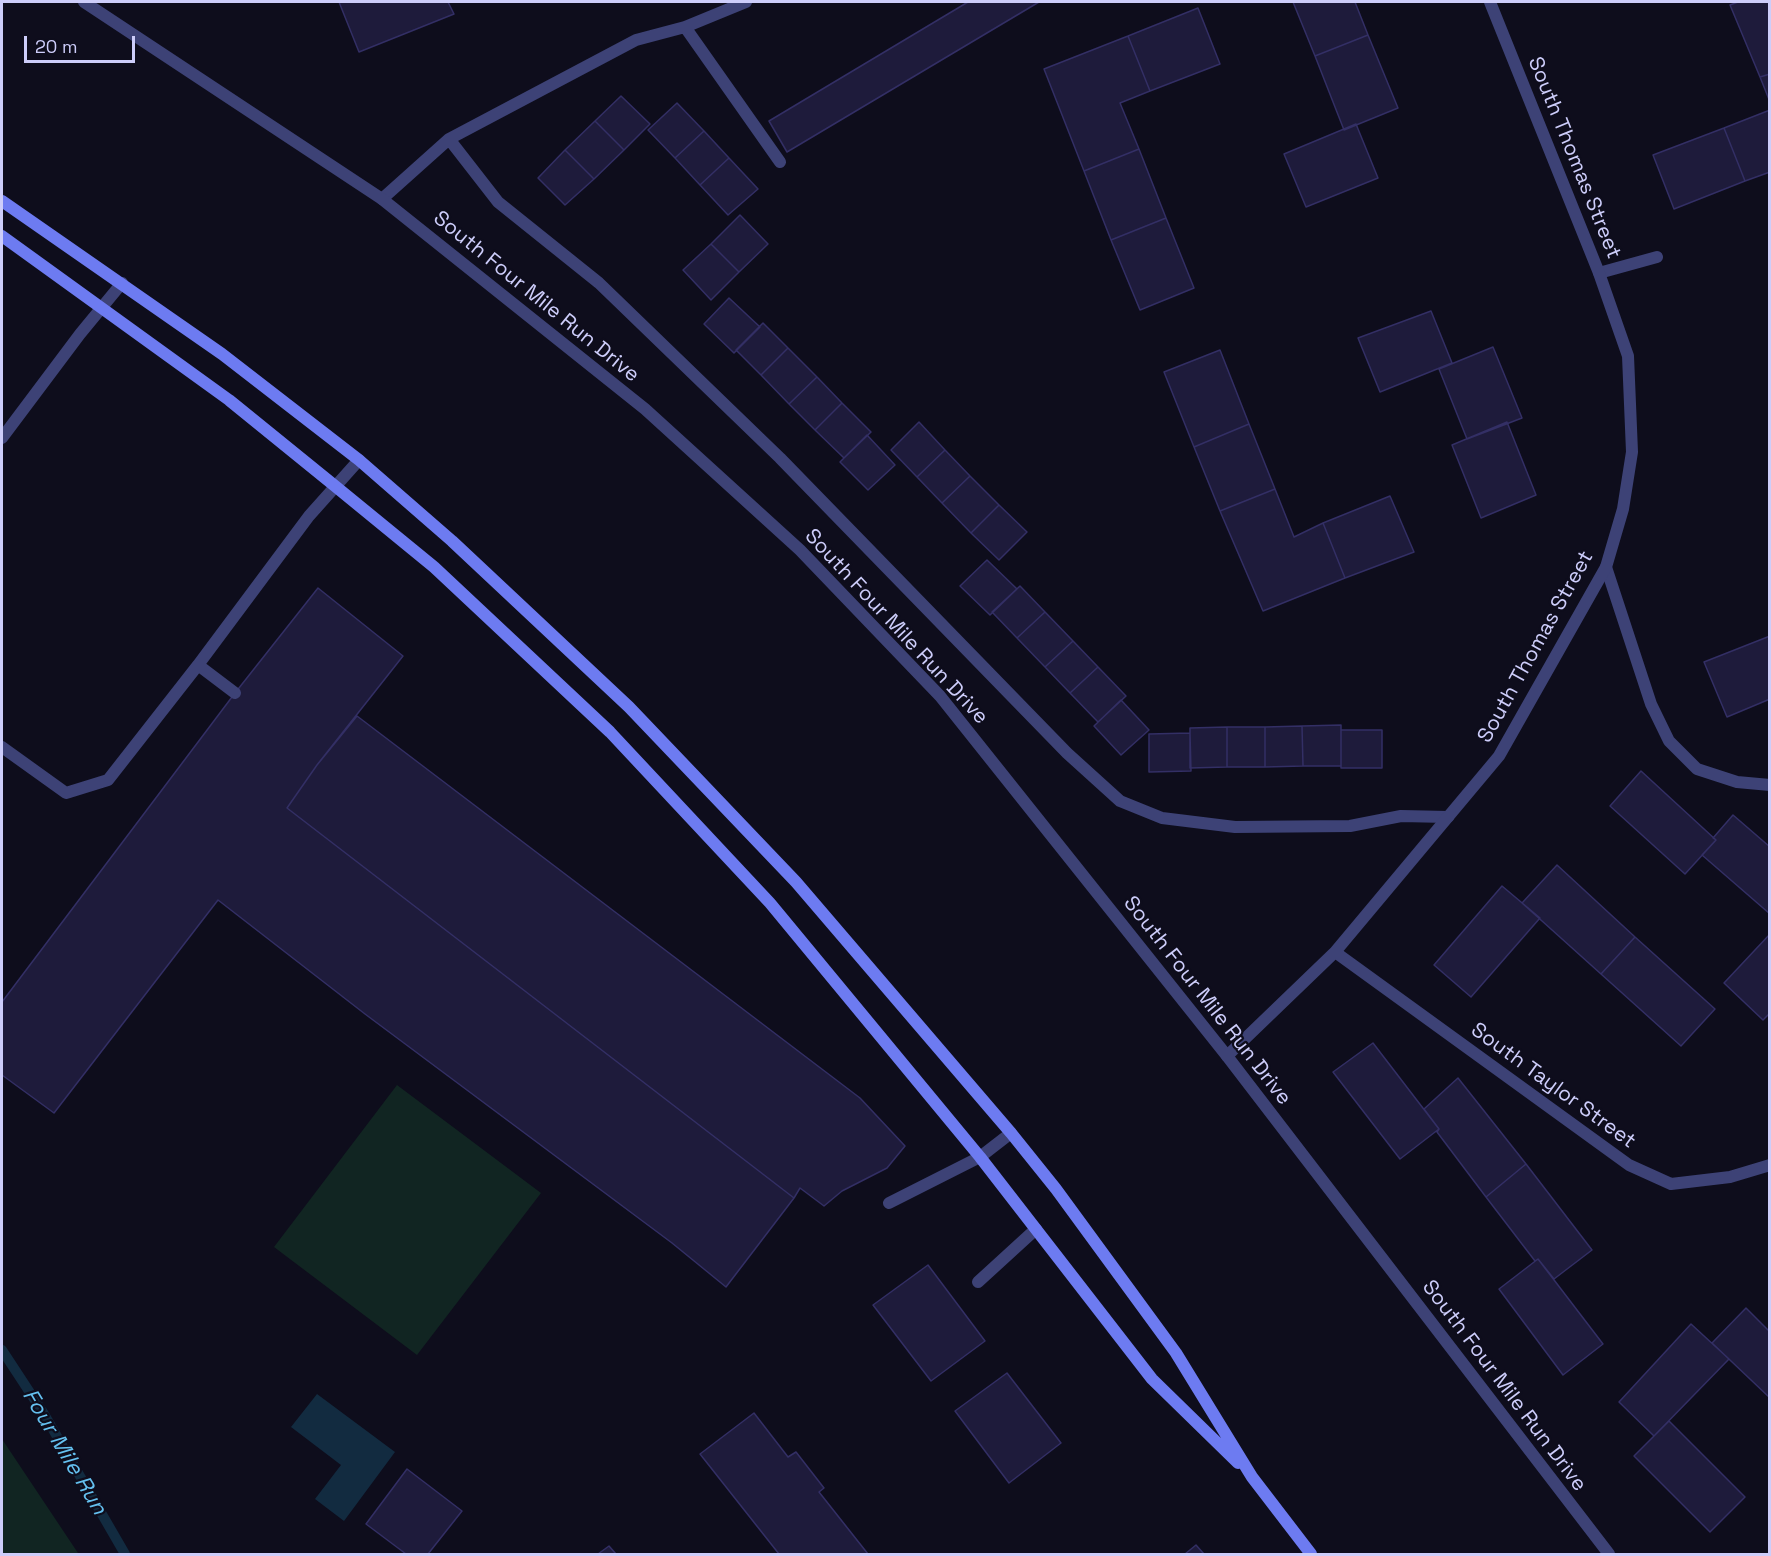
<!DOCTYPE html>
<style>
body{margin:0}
#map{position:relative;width:1771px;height:1556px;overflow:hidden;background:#0e0d1c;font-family:"Space Grotesk",sans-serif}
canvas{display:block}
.frame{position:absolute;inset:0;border:3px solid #cdcdfa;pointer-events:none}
.scale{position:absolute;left:24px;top:36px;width:111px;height:27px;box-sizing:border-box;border:3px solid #cdcdfa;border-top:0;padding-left:8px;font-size:18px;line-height:21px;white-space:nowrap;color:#cdcdfa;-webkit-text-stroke:4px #0e0d1c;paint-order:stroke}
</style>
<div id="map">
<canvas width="1771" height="1556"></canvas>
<div class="frame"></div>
<div class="scale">20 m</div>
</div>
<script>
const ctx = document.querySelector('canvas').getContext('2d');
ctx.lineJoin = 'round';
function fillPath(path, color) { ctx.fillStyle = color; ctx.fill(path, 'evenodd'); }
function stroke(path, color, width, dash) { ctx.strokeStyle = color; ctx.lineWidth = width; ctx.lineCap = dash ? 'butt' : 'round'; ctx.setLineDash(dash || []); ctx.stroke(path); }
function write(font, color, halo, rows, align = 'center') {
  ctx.font = font + ' "Space Grotesk",sans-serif'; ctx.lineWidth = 4.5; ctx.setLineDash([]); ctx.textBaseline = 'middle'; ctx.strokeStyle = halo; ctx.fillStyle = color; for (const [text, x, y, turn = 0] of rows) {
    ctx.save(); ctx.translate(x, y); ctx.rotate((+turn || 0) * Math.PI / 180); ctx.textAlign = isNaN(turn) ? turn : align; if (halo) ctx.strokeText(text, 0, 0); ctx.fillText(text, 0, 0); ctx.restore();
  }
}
const green = new Path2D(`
 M397,1085L541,1193L417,1355L274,1247Z
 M2,1439L78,1553L79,1554H2Z`);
const water = new Path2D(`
 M317,1394L395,1452L344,1521L315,1499L341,1465L291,1427Z`);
const stream = new Path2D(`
 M2,1350L44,1414L125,1554`);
const building = new Path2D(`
 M339,2H448L454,14L359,52Z
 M968,2H1039L787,152L769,121Z
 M1293,2H1355L1368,35L1315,56Z
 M1738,2H1770V74L1760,77L1730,5Z
 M1198,8L1220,64L1150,91L1128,36Z
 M1368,35L1398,108L1344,130L1315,56Z
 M1128,36L1150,91L1120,103L1139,149L1084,171L1044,69Z
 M1770,74V102L1760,77Z
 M621,96L650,124L624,150L595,121Z
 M677,103L704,131L675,158L648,130Z
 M1770,110V172L1745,181L1724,128Z
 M595,121L624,150L594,179L565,150Z
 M1356,124L1378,178L1306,207L1284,154Z
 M1724,128L1745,181L1674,209L1653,155Z
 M704,131L729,158L700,185L675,158Z
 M1139,149L1166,218L1111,240L1084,171Z
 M565,150L594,179L565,205L538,178Z
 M729,158L758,189L728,215L700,185Z
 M740,215L768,244L739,272L711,244Z
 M1166,218L1194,288L1140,310L1111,240Z
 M711,244L739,272L711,300L683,270Z
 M729,298L760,327L734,353L704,324Z
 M1431,311L1452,363L1380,392L1358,338Z
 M763,323L788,348L761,375L736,350Z
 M1493,347L1522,418L1467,439L1439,369Z
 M788,348L817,377L789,404L761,375Z
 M1220,350L1249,424L1194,447L1164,372Z
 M817,377L842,403L815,430L789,404Z
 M842,403L871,432L844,458L815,430Z
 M919,422L945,450L917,477L891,450Z
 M1507,422L1536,495L1481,518L1452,445Z
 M1249,424L1275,489L1220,511L1194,447Z
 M867,435L895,465L868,490L840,462Z
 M945,450L970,476L942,503L917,477Z
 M970,476L999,505L971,533L942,503Z
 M1275,489L1294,537L1323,523L1345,578L1263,611L1220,511Z
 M1390,496L1414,552L1345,578L1323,523Z
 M999,505L1027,532L999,560L971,533Z
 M987,560L1017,589L990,615L960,586Z
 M1020,586L1045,612L1017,638L992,612Z
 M318,588L403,656L317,765L287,808L794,1198L726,1287L672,1243L365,1014L218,900L54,1113L2,1075V1002L235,693Z
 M1045,612L1073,641L1045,667L1017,638Z
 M1770,636V699L1727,717L1704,662Z
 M1073,641L1098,667L1070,693L1045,667Z
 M1098,667L1126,696L1098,722L1070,693Z
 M1121,700L1149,730L1121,755L1094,726Z
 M357,716L860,1098L905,1146L887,1168L842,1191L824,1206L800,1188L794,1198L287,808L317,765Z
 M1341,725V766H1303L1302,726Z
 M1302,726L1303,766L1265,767V727Z
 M1227,727V767L1190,768V728Z
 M1227,727H1265V767H1227Z
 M1341,730H1382V768H1341Z
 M1190,733L1191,771L1149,772V734Z
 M1641,771L1716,840L1685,874L1610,806Z
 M1733,815L1770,847V914L1702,855L1716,840L1713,838Z
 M1557,865L1635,937L1601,974L1522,903Z
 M1502,886L1540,918L1471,997L1434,965Z
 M1770,934V1013L1763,1020L1724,983Z
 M1635,937L1715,1009L1681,1046L1601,974Z
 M1373,1043L1439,1129L1400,1159L1333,1072Z
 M1458,1078L1526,1164L1486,1197L1437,1132L1439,1129L1424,1109Z
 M1526,1164L1592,1250L1554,1279L1538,1259L1535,1261L1486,1197Z
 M1538,1259L1603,1344L1563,1375L1499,1289Z
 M928,1265L985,1341L931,1381L873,1305Z
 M1746,1308L1770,1332V1398L1712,1343Z
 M1691,1324L1729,1359L1654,1436L1619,1402Z
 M1007,1373L1061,1443L1009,1483L955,1411Z
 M754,1413L788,1457L796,1452L824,1488L819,1492L868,1554H779L700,1454Z
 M1669,1421L1745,1497L1710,1532L1634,1456Z
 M407,1469L462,1511L428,1554H406L366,1524Z
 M1196,1545L1204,1554H1185Z
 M609,1546L616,1554H598Z`);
const service = new Path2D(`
 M685,27L780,162
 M449,139L498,202L599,283L780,458L1067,753L1120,801L1162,818L1235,827L1350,826L1401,816L1448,817
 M382,199L449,139L636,40L685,27L746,2
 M1599,273L1657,257
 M2,438L80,334L122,283
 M1606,567L1651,704L1669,741L1697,769L1737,782L1770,785
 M198,665L235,693
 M2,747L66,793L108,780L198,665L309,516L359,460
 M889,1203L980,1157L1011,1133
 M978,1282L1036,1229`);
const minor = new Path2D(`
 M1335,952L1629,1165L1671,1184L1730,1177L1770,1165
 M1227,1056L1335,952L1499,756L1606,567L1623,509L1632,452L1628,356L1599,273L1490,2`);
const tertiary = new Path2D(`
 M84,2L382,199L645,409L800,550L940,696L1227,1056L1609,1554`);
const secondary = new Path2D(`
 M2,201L222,354L359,460L452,541L629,707L796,882L1011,1133L1056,1189L1176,1353L1252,1477L1311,1554
 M2,236L229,400L335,486L434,567L610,732L770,903L980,1157L1152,1379L1238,1463`);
const streetNames = [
 ["South Thomas Street",1574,158,68],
 ["South Four Mile Run Drive",536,297,39],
 ["South Four Mile Run Drive",896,627,47],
 ["South Thomas Street",1536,647,-61],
 ["South Four Mile Run Drive",1207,1001,52],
 ["South Taylor Street",1553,1086,36],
 ["South Four Mile Run Drive",1504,1386,53]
];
const waterNames = [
 ["Four Mile Run",64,1452,59]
];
fillPath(green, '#112522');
fillPath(water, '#122b40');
stroke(stream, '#122b40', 10);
fillPath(building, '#1e1b3b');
stroke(building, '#332f65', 1.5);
stroke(service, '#3d4276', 12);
stroke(minor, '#3d4276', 12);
stroke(tertiary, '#3d4276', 12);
stroke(secondary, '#6d7bf1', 12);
write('21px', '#cdcdfa', '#0e0d1c', streetNames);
write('italic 22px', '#65c1f0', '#0e0d1c', waterNames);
</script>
